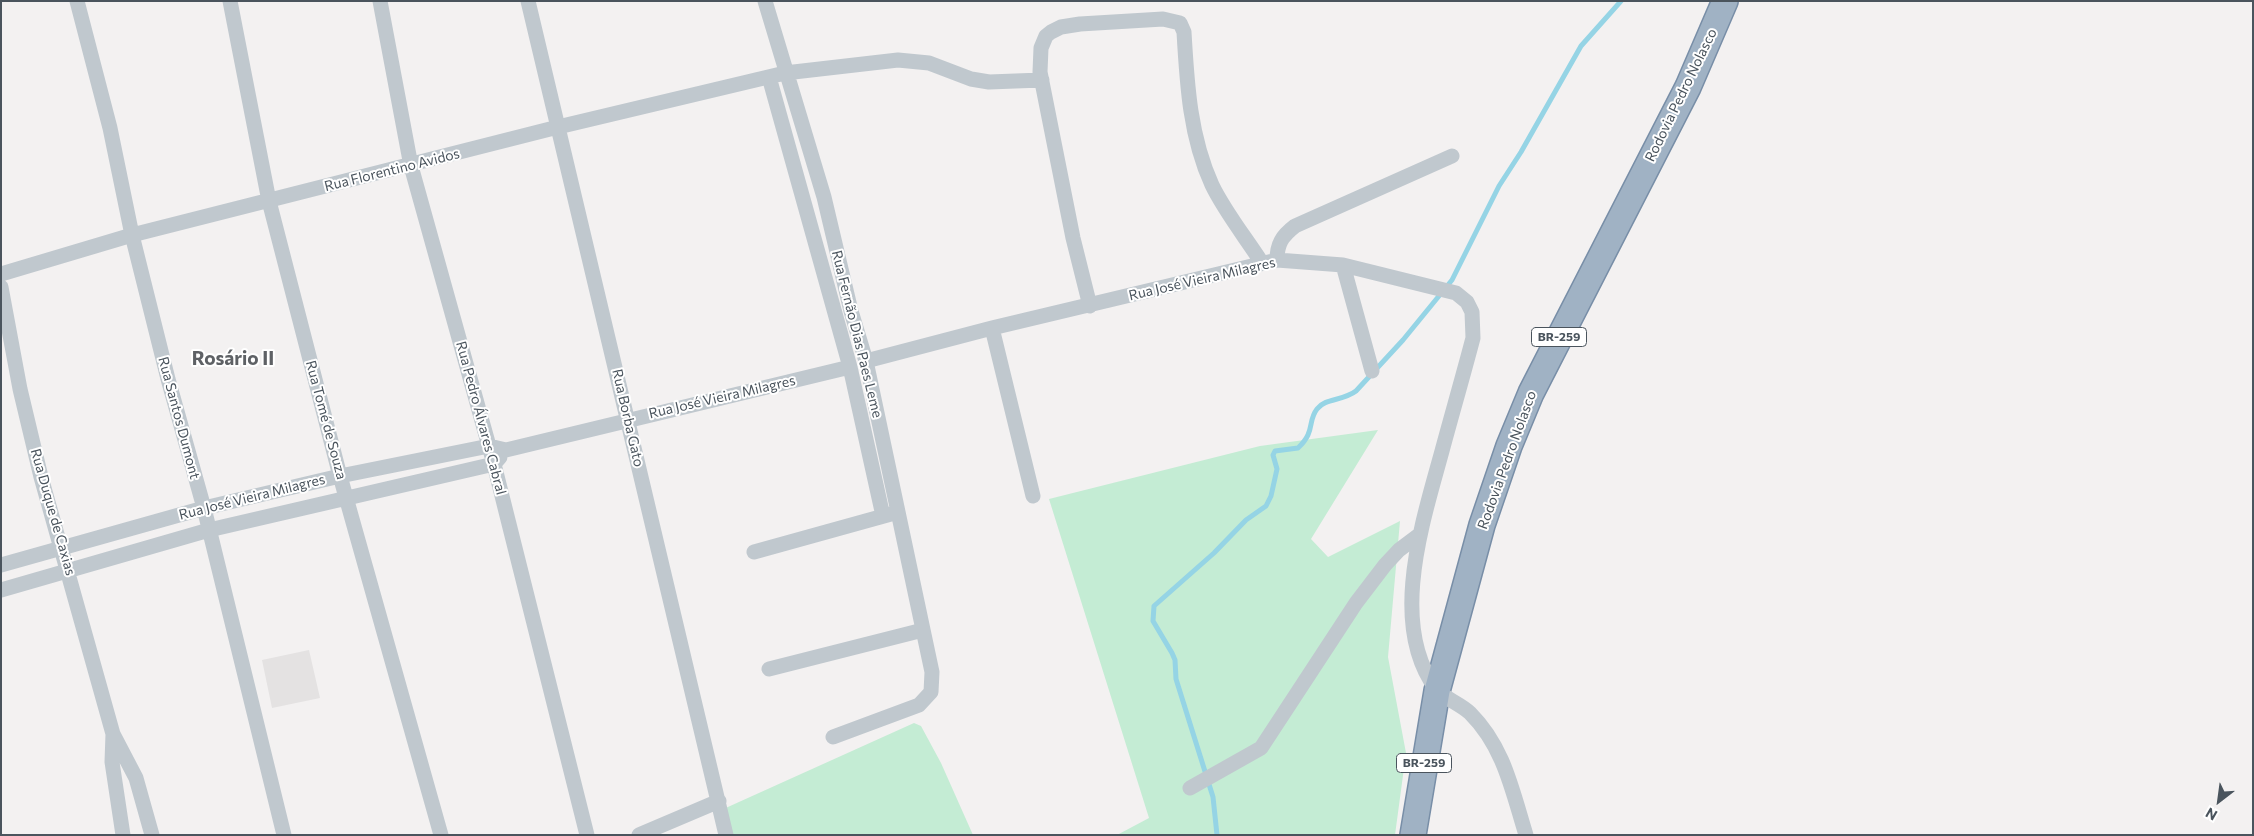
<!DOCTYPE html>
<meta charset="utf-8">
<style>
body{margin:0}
#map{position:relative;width:2254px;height:836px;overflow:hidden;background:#f3f1f1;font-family:Commissioner,sans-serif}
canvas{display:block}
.frame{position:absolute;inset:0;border:2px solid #4a545d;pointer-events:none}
.north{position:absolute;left:2194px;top:776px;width:50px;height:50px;-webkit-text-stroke:4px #fff;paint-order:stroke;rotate:210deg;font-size:14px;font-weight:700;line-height:20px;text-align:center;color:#4a545d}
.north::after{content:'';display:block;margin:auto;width:18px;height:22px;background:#4a545d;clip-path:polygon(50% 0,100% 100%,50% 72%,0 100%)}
</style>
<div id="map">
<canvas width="2254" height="836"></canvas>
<div class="frame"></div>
<div class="north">N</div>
</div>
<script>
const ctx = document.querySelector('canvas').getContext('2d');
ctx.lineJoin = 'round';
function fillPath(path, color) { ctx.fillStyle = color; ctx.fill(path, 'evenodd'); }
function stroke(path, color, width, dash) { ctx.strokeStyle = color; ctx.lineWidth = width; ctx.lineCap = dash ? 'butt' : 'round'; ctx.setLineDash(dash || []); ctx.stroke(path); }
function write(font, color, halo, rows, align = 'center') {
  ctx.font = font + ' Commissioner,sans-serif'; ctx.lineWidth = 4; ctx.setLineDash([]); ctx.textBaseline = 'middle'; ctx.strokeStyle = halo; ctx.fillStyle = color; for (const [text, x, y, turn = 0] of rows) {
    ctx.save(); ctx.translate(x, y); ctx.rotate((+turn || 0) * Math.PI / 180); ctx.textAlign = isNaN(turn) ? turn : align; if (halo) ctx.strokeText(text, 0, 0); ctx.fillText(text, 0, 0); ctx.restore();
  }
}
const education = new Path2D(`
 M309,650L320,698L272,708L262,660Z`);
const green = new Path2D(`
 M1378,430L1311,539L1328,557L1400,521L1388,657L1406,753L1395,835H1117L1149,818L1049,499L1260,446Z
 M914,723L921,726L941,763L973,835H725L719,811Z`);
const stream = new Path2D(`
 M1217,835L1213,797L1176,679L1175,660L1172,653L1153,621L1154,606L1214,553L1246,520L1266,506L1271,496L1277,469L1273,455L1275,451L1298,448C1316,431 1307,422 1317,409C1325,398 1343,401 1356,391L1403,340L1452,280L1499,186L1521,152L1581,46L1621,1`);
const minor = new Path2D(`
 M77,1L110,128L132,235L168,379L204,508L284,835
 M230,1L269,201L340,476L441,835
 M380,1L411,166L494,464L587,835
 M528,1L726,835
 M765,1L824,197L851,311L866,361L932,672L931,692L919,705L833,737
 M769,77L850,367L883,516
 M1277,260C1277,244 1282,236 1295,226L1452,156
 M1343,265L1372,371
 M1,274L132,235L558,127L785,73L898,60L929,63L971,79L989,82L1042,80
 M1,287L20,389L41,477L113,734L136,778L152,835
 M1090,306L1073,238L1040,72L1041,48L1046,36L1051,32L1061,27L1080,24L1163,19L1180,23L1184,32C1187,85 1190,137 1212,185C1225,212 1246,238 1262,263
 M992,328L1033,496
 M866,361L992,328L1277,260L1343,265L1456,293L1467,302L1472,312L1473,338C1463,376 1452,414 1442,451C1423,521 1388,624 1436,689C1442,697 1461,704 1470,713C1504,747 1512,790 1526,835
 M754,552L891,514
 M1,565L204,508L340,476L489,446L506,450L850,367
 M1,590L209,530L494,464L500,457
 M769,669L923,630
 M113,734L112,762L123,835
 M1190,788L1261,748L1356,603L1385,565L1399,550L1419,535
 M639,835L719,801`);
const trunk = new Path2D(`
 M1413,835L1437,691L1482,525L1509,446L1531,393L1688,87L1725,1`);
const shields = [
 [1559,337,55],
 [1424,763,55]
];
const shieldNames = [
 ["BR-259",1559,337],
 ["BR-259",1424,763]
];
const streetNames = [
 ["Rodovia Pedro Nolasco",1681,95,-64],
 ["Rua Florentino Avidos",392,170,-14],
 ["Rua José Vieira Milagres",1202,279,-13],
 ["Rua Fernão Dias Paes Leme",857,334,76],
 ["Rua José Vieira Milagres",722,397,-13],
 ["Rua Santos Dumont",179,418,75],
 ["Rua Pedro Álvares Cabral",481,418,75],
 ["Rua Borba Gato",628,418,77],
 ["Rua Tomé de Souza",326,420,75],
 ["Rodovia Pedro Nolasco",1507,460,-70],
 ["Rua José Vieira Milagres",252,497,-14],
 ["Rua Duque de Caxias",53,512,74]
];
const districtNames = [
 ["Rosário II",233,359]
];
fillPath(education, '#e4e2e2');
fillPath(green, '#c4ecd4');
stroke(stream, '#95d4e5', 5);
stroke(trunk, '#788ea7', 28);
stroke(minor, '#c0c8ce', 15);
stroke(trunk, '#a0b2c4', 25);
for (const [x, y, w] of shields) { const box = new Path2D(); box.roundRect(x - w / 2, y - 9.5, w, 19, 4); ctx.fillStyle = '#fff'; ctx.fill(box); stroke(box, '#4a545d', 1); }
write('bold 12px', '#4a545d', null, shieldNames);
write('14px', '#4a545d', '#fff', streetNames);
write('bold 19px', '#5e6165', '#fff', districtNames);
</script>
